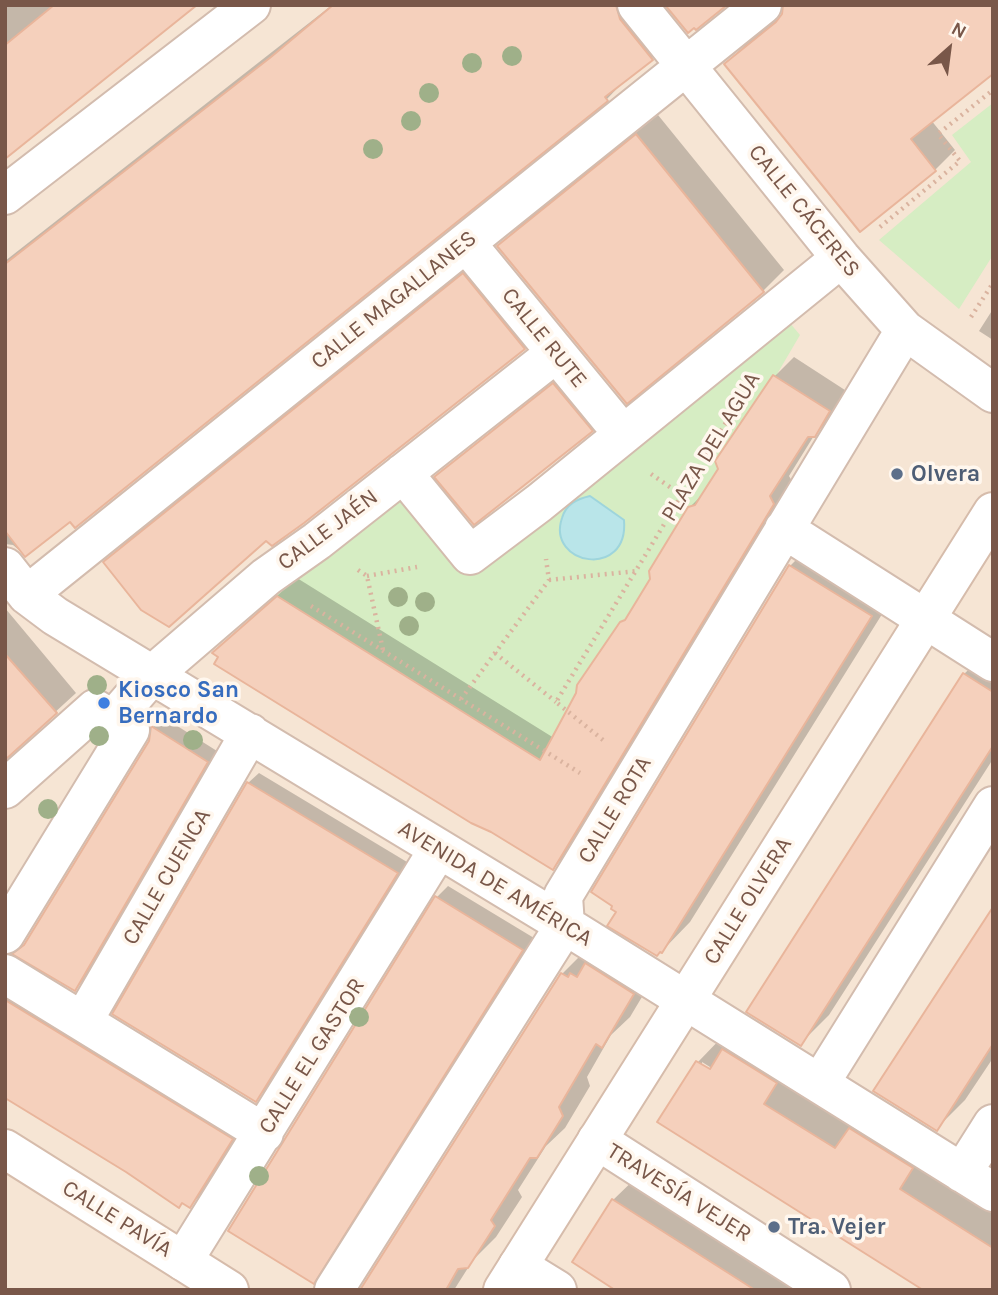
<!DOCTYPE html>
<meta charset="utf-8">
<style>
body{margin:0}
#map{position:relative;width:998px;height:1295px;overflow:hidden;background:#fef3e6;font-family:Karla,sans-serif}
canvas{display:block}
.frame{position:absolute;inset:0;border:7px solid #795749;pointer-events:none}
.north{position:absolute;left:914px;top:14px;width:70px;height:70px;-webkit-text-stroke:5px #fff7ee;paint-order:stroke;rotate:28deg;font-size:19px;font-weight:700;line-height:28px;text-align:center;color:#795749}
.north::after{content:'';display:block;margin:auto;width:24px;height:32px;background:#795749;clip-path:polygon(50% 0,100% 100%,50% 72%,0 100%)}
</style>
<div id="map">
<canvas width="998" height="1295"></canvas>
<div class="frame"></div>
<div class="north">N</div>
</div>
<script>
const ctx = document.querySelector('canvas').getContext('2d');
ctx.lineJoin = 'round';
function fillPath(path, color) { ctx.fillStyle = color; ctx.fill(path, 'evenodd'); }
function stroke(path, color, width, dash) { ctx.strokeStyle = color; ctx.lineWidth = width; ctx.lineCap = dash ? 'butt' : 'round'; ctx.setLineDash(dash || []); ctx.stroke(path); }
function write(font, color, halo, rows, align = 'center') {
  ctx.font = font + ' Karla,sans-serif'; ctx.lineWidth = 7; ctx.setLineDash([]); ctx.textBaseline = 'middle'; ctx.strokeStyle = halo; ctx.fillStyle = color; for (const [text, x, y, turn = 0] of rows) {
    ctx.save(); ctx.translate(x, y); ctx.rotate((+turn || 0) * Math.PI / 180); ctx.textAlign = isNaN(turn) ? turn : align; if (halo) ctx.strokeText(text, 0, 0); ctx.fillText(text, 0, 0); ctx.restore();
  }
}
const residential = new Path2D(`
 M5,5H993V1290H5Z`);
const green = new Path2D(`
 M993,103V255L959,309L879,240L971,162L952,135Z
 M773,303L800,335L763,398L757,399L715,461L718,469L695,505L688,507L649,571L650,579L625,620L620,622L595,797L262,587L403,461L471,545Z`);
const water = new Path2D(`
 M590,496L624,520C629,580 546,565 562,518C566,504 577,499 590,496Z`);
const shadow = new Path2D(`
 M5,5H195L5,158Z
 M332,5H644L671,39L652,58L626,79L607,99L76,526L70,520L25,555L13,545L5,544V261Z
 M784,14L931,120L955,150L935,170L860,230L726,64L746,44Z
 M658,115L784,270L763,291L499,246L520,225Z
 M483,255L544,328L524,348L105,562L125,543Z
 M993,309V340L979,331Z
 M794,357L848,392L834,416L815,434L789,476L793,483L572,849L553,868L214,652L297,578L554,738L621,624L630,615L652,580L689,508L705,492L720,469L717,461L775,376Z
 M567,371L605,417L591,430L437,477L450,464Z
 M819,537L899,587L690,922L662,951L618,911L615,905L593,892L790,566Z
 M5,608L76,693L5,758Z
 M993,646V759L829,1015L800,1044L964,674Z
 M163,717L217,751L85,979L75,989L15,954L25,944L150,742L153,727Z
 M259,773L407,862L266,1090L255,1100L248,783Z
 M448,886L534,938L325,1270L314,1281L437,897Z
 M993,910V1058L965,1100L936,1129Z
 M591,945L661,965L630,1017L611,1035L587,1077L590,1086L565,1128L546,1146L518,1190L522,1197L496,1237L473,1260L454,1290H361L562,974Z
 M5,983L242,1128L201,1195L190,1205L127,1171L5,1096Z
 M726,1033L993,1201V1290L660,1121L698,1062ZM702,1062L718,1072L702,1066Z
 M642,1172L828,1290H619L613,1200Z`);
const building = new Path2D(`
 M54,5H197L5,159V45Z
 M333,5H616L620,19L653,60L605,97L608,101L75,528L70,522L25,557L5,531V264L271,57Z
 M665,5H727L696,30L694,28L688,33Z
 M783,5H993V74L911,139L936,171L860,232L724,64L776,22L782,14Z
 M636,134L764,292L627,404L497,246Z
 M463,273L525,349L304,523L272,546L266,541L169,627L141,610L103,562Z
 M773,375L830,411L815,437H808L770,496L774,504L553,870L491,832L471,823L214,664L218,657L212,653L277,596L540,760L576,693L577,685L620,622L625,620L650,579L649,571L688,507L695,505L718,469L715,461Z
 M553,383L593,431L474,525L434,477Z
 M789,565L872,616L662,953L660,952L657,956L607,926L616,912L611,909L612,906L591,892Z
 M5,654L57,713L5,760Z
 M963,673L993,692V746L801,1046L746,1012Z
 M151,726L208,762L75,991L12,954L24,945L149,741Z
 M247,782L398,873L256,1102L112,1014Z
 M435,896L523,950L314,1284L228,1231Z
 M993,907V1044L937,1131L873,1091Z
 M585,963L634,994L602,1048L596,1044L559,1107L563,1116L537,1158H530L491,1220L495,1226L468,1268L458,1269L446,1290H360L561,973L568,977L570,973L577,977Z
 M5,1000L233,1139L190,1208L182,1203L179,1208L126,1172L5,1098Z
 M722,1049L777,1083L764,1104L835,1148L849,1128L913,1168L900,1189L993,1248V1290H923L657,1122L696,1061L710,1069Z
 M612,1199L755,1290H615L572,1262Z`);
const path = new Path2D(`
 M880,227L960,161L938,134L993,90
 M971,317L993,283
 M651,474L683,496
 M358,570L367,576L383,650
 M367,576L417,567
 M549,580L637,571
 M311,606L580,773
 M495,653L556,702
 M461,699L549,580L546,559
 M603,740L556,702L733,411`);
const street = new Path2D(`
 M637,5L841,258L905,330L993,393
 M5,195L251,5
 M466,243L623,434
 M403,473L470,555L539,503L841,258
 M784,529L993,662
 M5,567L27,595L55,616L565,925L993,1192
 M27,595L762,5
 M5,789L95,709L113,720L152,675L266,577L317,541L556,353
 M5,934L130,730L113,720
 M5,974L264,1133
 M83,1021L250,733
 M820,1083L993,806
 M597,1140L831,1290
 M962,1173L993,1124
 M183,1261L438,850
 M518,1266L557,1290
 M334,1290L565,925L563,896L905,330`);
const secondary = new Path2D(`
 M5,1149L229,1290
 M503,1290L993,512`);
const trees = [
 [512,56],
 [472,63],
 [429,93],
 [411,121],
 [373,149],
 [398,597],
 [425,602],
 [409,626],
 [97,685],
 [99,736],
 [193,740],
 [48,809],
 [359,1017],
 [259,1176]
];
const markers = [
 [897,474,7,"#5c6f8a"],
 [104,703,7,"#3f7fe0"],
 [774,1227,7,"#5c6f8a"]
];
const streetNames = [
 ["CALLE CÁCERES",804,211,51],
 ["CALLE MAGALLANES",394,300,-39],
 ["CALLE RUTE",544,338,51],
 ["PLAZA DEL AGUA",711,447,-59],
 ["CALLE JAÉN",328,530,-37],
 ["CALLE ROTA",615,810,-59],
 ["CALLE CUENCA",167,877,-60],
 ["AVENIDA DE AMÉRICA",495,884,31],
 ["CALLE OLVERA",748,901,-58],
 ["CALLE EL GASTOR",312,1056,-58],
 ["TRAVESÍA VEJER",679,1193,32],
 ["CALLE PAVÍA",117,1219,32]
];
const serviceNames = [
 ["Olvera",911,474],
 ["Trª. Vejer",788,1227]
];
const shopNames = [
 ["Kiosco San",118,690],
 ["Bernardo",118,716]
];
fillPath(residential, '#f6e5d4');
fillPath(green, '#d6edc3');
fillPath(water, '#b9e5e9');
stroke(water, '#9ed5dc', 2);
fillPath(shadow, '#0003');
fillPath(building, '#f5d0bc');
stroke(building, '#e9b59b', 2);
stroke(street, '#d3bcae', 42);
stroke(secondary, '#d6bcab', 42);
stroke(path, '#dab39f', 4.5, [2, 5]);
stroke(street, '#fff', 38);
stroke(secondary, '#fff', 38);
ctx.fillStyle = '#9fb089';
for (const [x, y] of trees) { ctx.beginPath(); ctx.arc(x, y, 10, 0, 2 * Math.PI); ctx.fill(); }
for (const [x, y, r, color] of markers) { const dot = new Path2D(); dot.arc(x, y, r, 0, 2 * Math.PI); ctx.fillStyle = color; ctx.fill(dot); stroke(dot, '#fff7ee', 2.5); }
write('23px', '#795749', '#fff7ee', streetNames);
write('bold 23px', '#4e5e75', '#fff7ee', serviceNames, 'left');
write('bold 23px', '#366cbe', '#fff7ee', shopNames, 'left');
</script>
